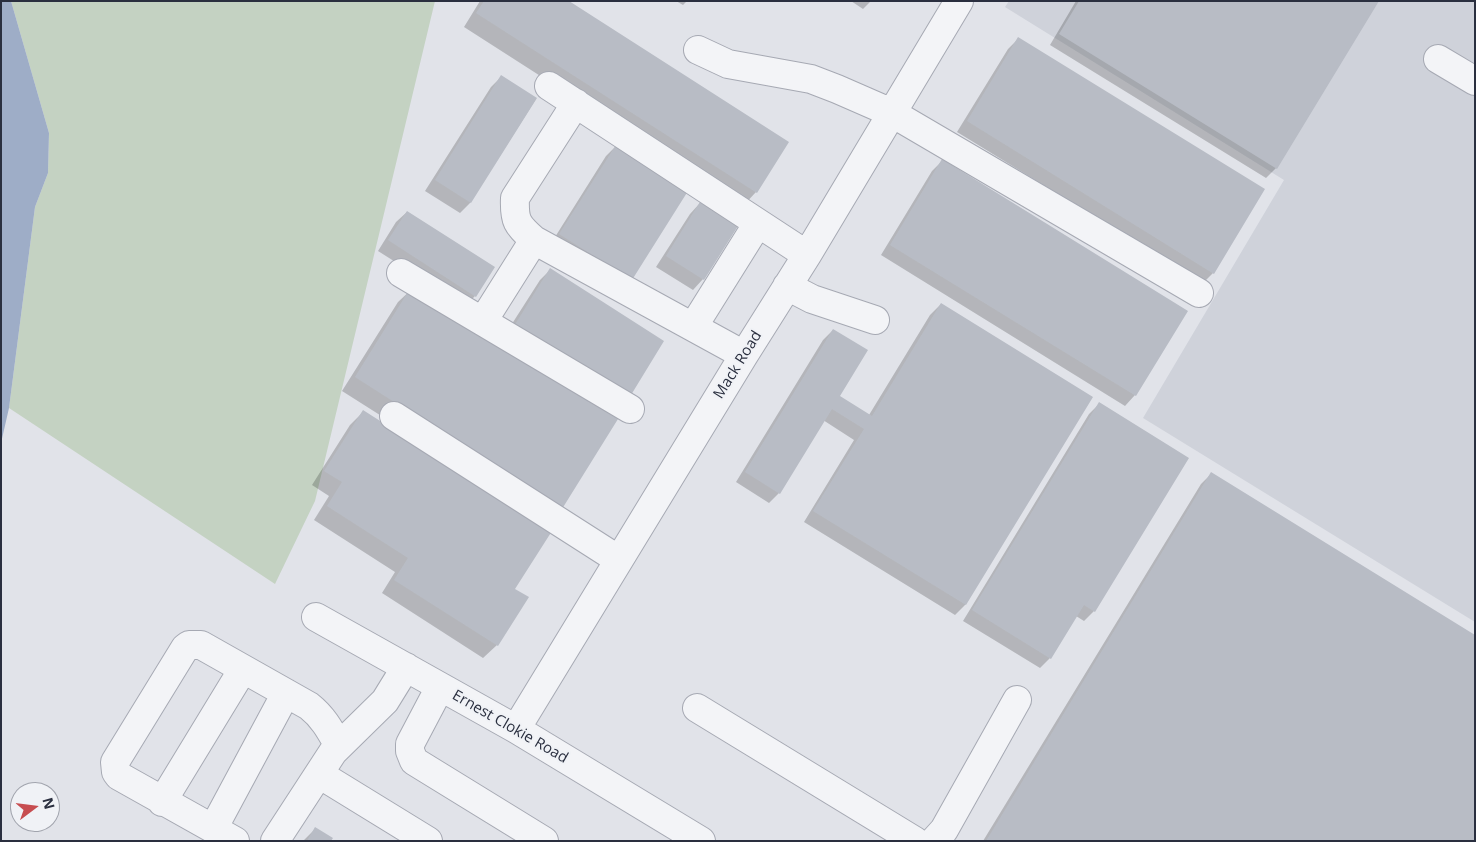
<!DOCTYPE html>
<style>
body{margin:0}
#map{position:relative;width:1476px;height:842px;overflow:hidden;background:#e1e3e9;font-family:"Open Sans",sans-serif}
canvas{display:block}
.frame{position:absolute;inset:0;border:2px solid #2a2f3f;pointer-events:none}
.north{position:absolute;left:10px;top:782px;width:50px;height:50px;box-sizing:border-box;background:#f0f2f6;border:1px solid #a1a4ad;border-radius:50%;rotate:75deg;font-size:14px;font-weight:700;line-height:20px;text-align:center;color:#2a2f3f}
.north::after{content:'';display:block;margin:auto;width:18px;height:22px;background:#c74d50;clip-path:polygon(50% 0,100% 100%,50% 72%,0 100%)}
</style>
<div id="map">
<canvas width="1476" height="842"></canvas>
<div class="frame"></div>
<div class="north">N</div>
</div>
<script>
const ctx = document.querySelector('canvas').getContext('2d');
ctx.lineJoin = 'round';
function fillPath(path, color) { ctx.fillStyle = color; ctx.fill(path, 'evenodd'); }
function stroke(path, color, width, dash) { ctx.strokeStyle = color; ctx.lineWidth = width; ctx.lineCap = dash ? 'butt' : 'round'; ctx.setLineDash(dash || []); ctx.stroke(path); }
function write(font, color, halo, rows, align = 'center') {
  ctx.font = font + ' "Open Sans",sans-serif'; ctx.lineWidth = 4; ctx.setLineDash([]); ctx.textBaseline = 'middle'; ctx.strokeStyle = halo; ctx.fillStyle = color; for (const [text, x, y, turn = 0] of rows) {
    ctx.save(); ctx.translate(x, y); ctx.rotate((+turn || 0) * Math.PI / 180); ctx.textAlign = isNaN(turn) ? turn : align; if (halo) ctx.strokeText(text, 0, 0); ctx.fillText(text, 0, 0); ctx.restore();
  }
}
const built = new Path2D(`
 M1009,1H1475V622L1143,418L1284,180L1005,7Z`);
const green = new Path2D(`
 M11,1H435L315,501L275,584L9,408L35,207L48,173L49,133Z`);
const water = new Path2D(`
 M1,1H11L49,133L48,173L35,207L9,408L1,443Z`);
const shadow = new Path2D(`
 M480,1H567L756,192L743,206L464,27Z
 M676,1H687L683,5Z
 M851,1H871L863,9Z
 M1076,1H1378L1276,168L1266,178L1050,45Z
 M1019,38L1213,273L1203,283L957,132L1008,49Z
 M501,77L536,99L470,203L460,213L425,191L491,87Z
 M616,146L620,289L550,245L606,156Z
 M942,161L1186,312L1135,395L1125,406L881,255L932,171Z
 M700,203L736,227L703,279L693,290L656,267L690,214Z
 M407,212L475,296L465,306L378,251L396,222Z
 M550,270L630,394L501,341L540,280Z
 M412,289L547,521L342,391L398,302Z
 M941,304L1091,397L965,605L955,615L804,522L854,440L823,420L779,493L769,503L736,482L823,340L833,330L838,396L869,415L930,315Z
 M1099,404L1094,611L1084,621L1076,616L1050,658L1040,668L963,621L1089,414Z
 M363,412L513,590L497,645L483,658L382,593L395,572L314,520L329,496L312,485L350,425Z
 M1211,474L1475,841H983L1201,484Z
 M315,829L330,841H303Z`);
const building = new Path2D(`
 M484,1H569L789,142L757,193L476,13Z
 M1079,1H1379L1277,169L1059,34Z
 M1018,37L1265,189L1214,274L967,121Z
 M501,75L537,98L471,203L435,180Z
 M616,145L688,191L632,280L559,234Z
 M942,159L1188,311L1136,396L890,245Z
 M700,202L738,226L704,280L666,256Z
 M407,211L495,267L476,297L388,240Z
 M550,268L664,341L631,395L580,362L575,371L511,331Z
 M411,287L618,419L562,509L355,377Z
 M941,303L1093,397L966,605L813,511L864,429L832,409L780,494L745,472L833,329L868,350L840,396L872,416Z
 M1099,402L1189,458L1095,612L1084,605L1051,659L972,610Z
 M363,410L552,531L515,589L529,597L498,646L394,580L408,558L327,506L342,482L324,471Z
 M1211,472L1475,635V841H986Z
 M315,827L333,838L331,841H307Z`);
const minor = new Path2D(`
 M698,50L728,64L811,79L837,89L892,113L1199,293
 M1438,59L1475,81
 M549,86L807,255
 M576,103L515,198C514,221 517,225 534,240L744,355
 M401,273L630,409
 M787,286L812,299L875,320
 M483,321L534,240
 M693,327L758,223
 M394,416L619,560
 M316,617L516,729L701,841
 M440,687L410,744V751L414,761L544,841
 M697,708L915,841
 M516,729L744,355L807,255L959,1
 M319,774L428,841
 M162,802L243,669
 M213,829L286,693
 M235,841L119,776L116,772L115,762L185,648L189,645H201L309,706C323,717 330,730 339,746
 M275,841L333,752L385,701L406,667
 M934,841L944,830L1017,700`);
const streetNames = [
 ["Mack Road",738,365,-58],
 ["Ernest Clokie Road",510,727,30]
];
fillPath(built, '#cfd2da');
fillPath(green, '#c4d2c2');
fillPath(water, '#9eadc7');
fillPath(shadow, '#0003');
fillPath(building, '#b8bcc5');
stroke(minor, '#a6a9b3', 30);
stroke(minor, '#f3f4f7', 28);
write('15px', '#2a2f3f', '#f0f2f6', streetNames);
</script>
